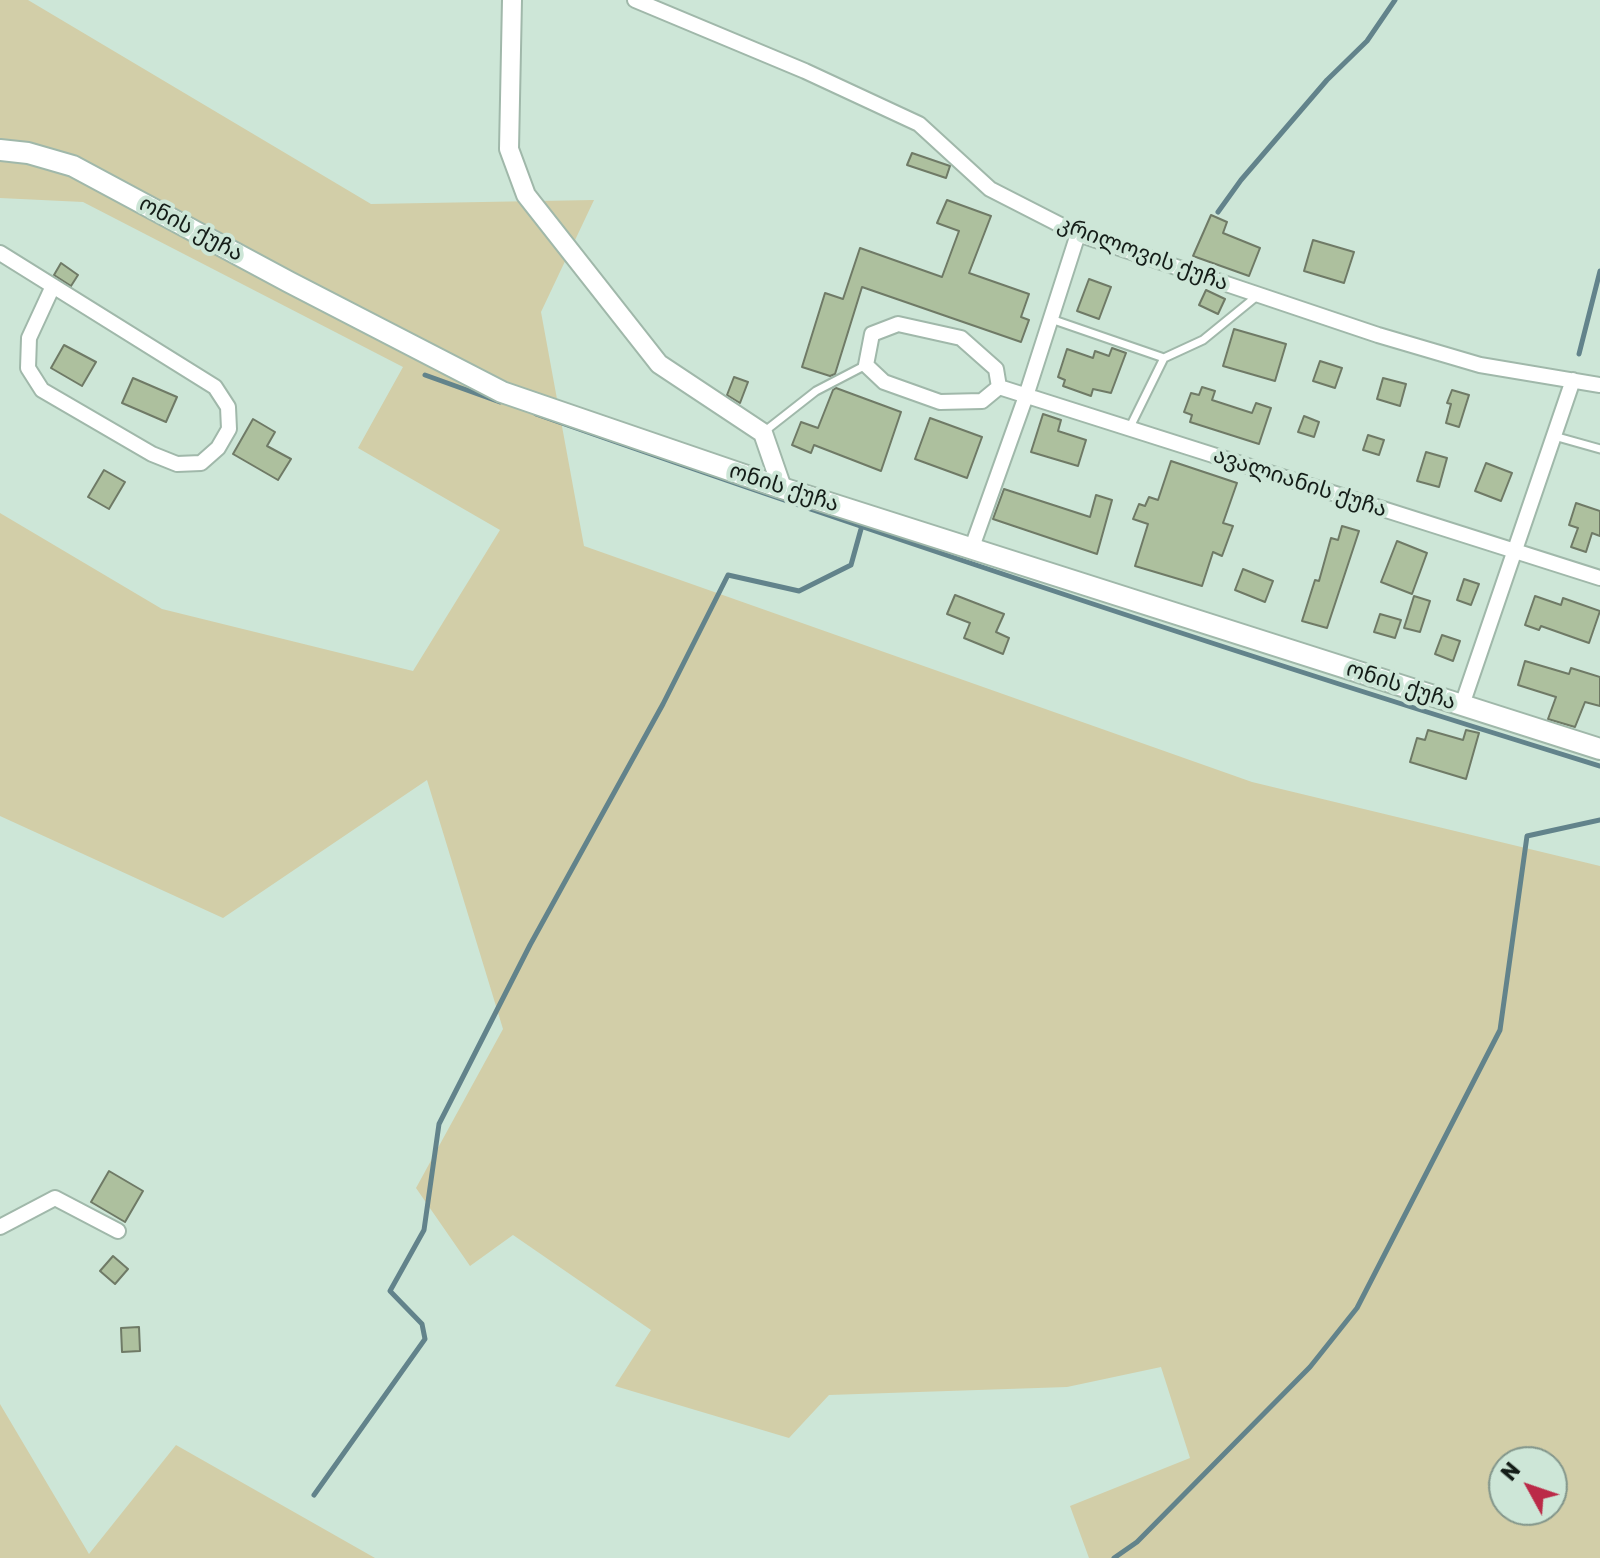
<!DOCTYPE html>
<meta charset="utf-8">
<style>
body{margin:0}
#map{position:relative;width:1600px;height:1558px;overflow:hidden;background:#cde6d7;font-family:Rubik,sans-serif}
canvas{display:block}
.north{position:absolute;left:1488px;top:1446px;width:80px;height:80px;box-sizing:border-box;background:#cde6d7;border:2px solid #83968b;border-radius:50%;rotate:310deg;font-size:22px;font-weight:700;line-height:32px;text-align:center;color:#141d18}
.north::after{content:'';display:block;margin:auto;width:28px;height:36px;background:#bb2a48;clip-path:polygon(50% 0,100% 100%,50% 72%,0 100%)}
</style>
<div id="map">
<canvas width="1600" height="1558"></canvas>
<div class="north">N</div>
</div>
<script>
const ctx = document.querySelector('canvas').getContext('2d');
ctx.lineJoin = 'round';
function fillPath(path, color) { ctx.fillStyle = color; ctx.fill(path, 'evenodd'); }
function stroke(path, color, width, dash) { ctx.strokeStyle = color; ctx.lineWidth = width; ctx.lineCap = dash ? 'butt' : 'round'; ctx.setLineDash(dash || []); ctx.stroke(path); }
function write(font, color, halo, rows, align = 'center') {
  ctx.font = font + ' Rubik,"Noto Sans Georgian",sans-serif'; ctx.lineWidth = 8; ctx.setLineDash([]); ctx.textBaseline = 'middle'; ctx.strokeStyle = halo; ctx.fillStyle = color; for (const [text, x, y, turn = 0] of rows) {
    ctx.save(); ctx.translate(x, y); ctx.rotate((+turn || 0) * Math.PI / 180); ctx.textAlign = isNaN(turn) ? turn : align; if (halo) ctx.strokeText(text, 0, 0); ctx.fillText(text, 0, 0); ctx.restore();
  }
}
const green = new Path2D(`
 M0,0H28L371,204L594,200L541,312L584,546L1252,782L1600,866V1558H1089L1070,1506L1190,1458L1161,1367L1067,1387L829,1395L789,1438L615,1386L651,1330L513,1235L470,1266L416,1188L503,1029L427,780L223,918L0,816V513L162,609L413,671L500,530L358,448L403,367L83,202L0,198ZM1504,1462H1552V1510H1504Z
 M0,1404L89,1554L176,1445L375,1558H0Z`);
const stream = new Path2D(`
 M1218,212L1241,180L1327,80L1367,41L1395,0
 M1579,354L1600,271
 M425,375L500,402
 M536,414C889,538 1243,656 1600,766
 M314,1495L425,1339L422,1324L390,1291L424,1230L439,1124L530,945L663,704L728,575L799,591L851,565L861,529
 M1114,1558L1137,1542L1310,1367L1357,1308L1500,1030L1527,836L1600,820`);
const building = new Path2D(`
 M912,153L950,166L946,178L907,165Z
 M947,200L991,216L969,273L1029,294L1021,317L1029,320L1021,342L862,287L835,374L830,376L802,367L825,293L843,299L860,248L942,277L959,231L937,223Z
 M1211,215L1227,222L1223,233L1260,248L1249,276L1193,256Z
 M1313,240L1354,252L1344,283L1304,271Z
 M61,263L78,275L71,286L54,275Z
 M1089,279L1111,287L1099,319L1077,311Z
 M1206,290L1225,299L1218,314L1199,305Z
 M1234,329L1286,344L1275,381L1223,366Z
 M64,345L96,362L82,386L51,368Z
 M1112,348L1126,353L1111,393L1093,389L1091,396L1063,386L1065,380L1058,377L1067,349L1093,358L1095,351L1109,356Z
 M1320,361L1342,368L1335,388L1313,381Z
 M734,377L748,382L740,403L727,395Z
 M133,378L177,397L166,422L122,403Z
 M1383,378L1406,384L1400,406L1377,399Z
 M1202,387L1215,391L1212,400L1252,413L1256,403L1271,408L1259,444L1190,422L1192,415L1184,412L1191,393L1199,395Z
 M836,388L901,412L881,471L814,445L811,453L792,445L801,422L818,428L833,390Z
 M1452,390L1469,395L1459,427L1446,423L1451,404L1447,403Z
 M1043,414L1061,420L1058,431L1086,440L1078,466L1031,452Z
 M1304,416L1319,422L1314,437L1298,432Z
 M930,418L982,437L967,478L915,459Z
 M253,419L275,432L267,446L291,459L278,480L233,454Z
 M1368,435L1384,440L1379,455L1363,450Z
 M1426,452L1447,458L1439,487L1417,481Z
 M1171,461L1237,483L1223,523L1233,526L1222,556L1213,552L1202,586L1135,566L1148,524L1133,519L1139,504L1145,506L1149,497L1158,500Z
 M1486,463L1512,473L1501,501L1475,491Z
 M104,470L125,482L109,509L88,497Z
 M1004,489L1090,517L1096,495L1112,500L1097,554L993,519Z
 M1576,503L1600,511V536L1592,533L1586,552L1571,547L1578,528L1569,525Z
 M1342,526L1359,531L1327,628L1302,621L1315,580L1319,581L1331,538L1338,540Z
 M1397,541L1427,553L1412,594L1381,582Z
 M1243,569L1273,581L1265,602L1235,590Z
 M1464,579L1479,584L1471,605L1457,600Z
 M955,595L1004,614L996,632L1009,638L1003,654L964,638L970,623L947,614Z
 M1414,596L1430,601L1420,632L1404,628Z
 M1535,596L1561,605L1563,598L1600,611L1589,643L1541,626L1539,630L1525,625Z
 M1380,614L1401,620L1395,638L1374,632Z
 M1442,635L1460,641L1453,661L1435,654Z
 M1525,661L1569,674L1571,668L1600,677V706L1585,702L1575,727L1548,719L1556,697L1518,685Z
 M1428,730L1463,740L1466,730L1479,733L1466,779L1410,762L1417,738L1425,740Z
 M109,1171L143,1191L125,1222L91,1202Z
 M113,1256L128,1269L115,1284L100,1271Z
 M139,1327L140,1351L122,1352L121,1328Z`);
const service = new Path2D(`
 M1051,319L1164,358
 M1129,429L1164,358L1203,340L1257,296
 M765,431L816,391L866,365
 M1554,436L1600,449`);
const minor = new Path2D(`
 M635,0L805,71L919,124L990,189L1078,234L1378,335L1480,365L1600,385
 M0,253L215,387L228,407L229,429L218,448L201,463L177,464L152,454L42,390L28,368L29,338L53,286
 M999,387L982,401L940,402L884,382L866,365L872,334L898,324L961,338L996,369L999,387L1600,578
 M971,550L1026,396L1078,234
 M1462,705L1573,380
 M0,1227L55,1198L118,1231`);
const tertiary = new Path2D(`
 M512,0L509,149L526,195L659,364L763,433L782,488`);
const secondary = new Path2D(`
 M0,150L28,153L73,166L289,282L502,392L782,488L1600,749`);
const streetNames = [
 ["ონის ქუჩა",191,229,28],
 ["კრილოვის ქუჩა",1143,254,20],
 ["ავალიანის ქუჩა",1300,483,18],
 ["ონის ქუჩა",784,488,18],
 ["ონის ქუჩა",1401,686,18]
];
fillPath(green, '#d2cea8');
stroke(stream, '#62838b', 5);
fillPath(building, '#adc09e');
stroke(building, '#6f7a66', 2);
stroke(service, '#a0b8aa', 11);
stroke(minor, '#a0b8aa', 18);
stroke(tertiary, '#a0b8aa', 22);
stroke(secondary, '#a0b8aa', 24);
stroke(service, '#fff', 7);
stroke(minor, '#fff', 14);
stroke(tertiary, '#fff', 18);
stroke(secondary, '#fff', 20);
write('22px', '#141d18', '#cde6d7', streetNames);
</script>
